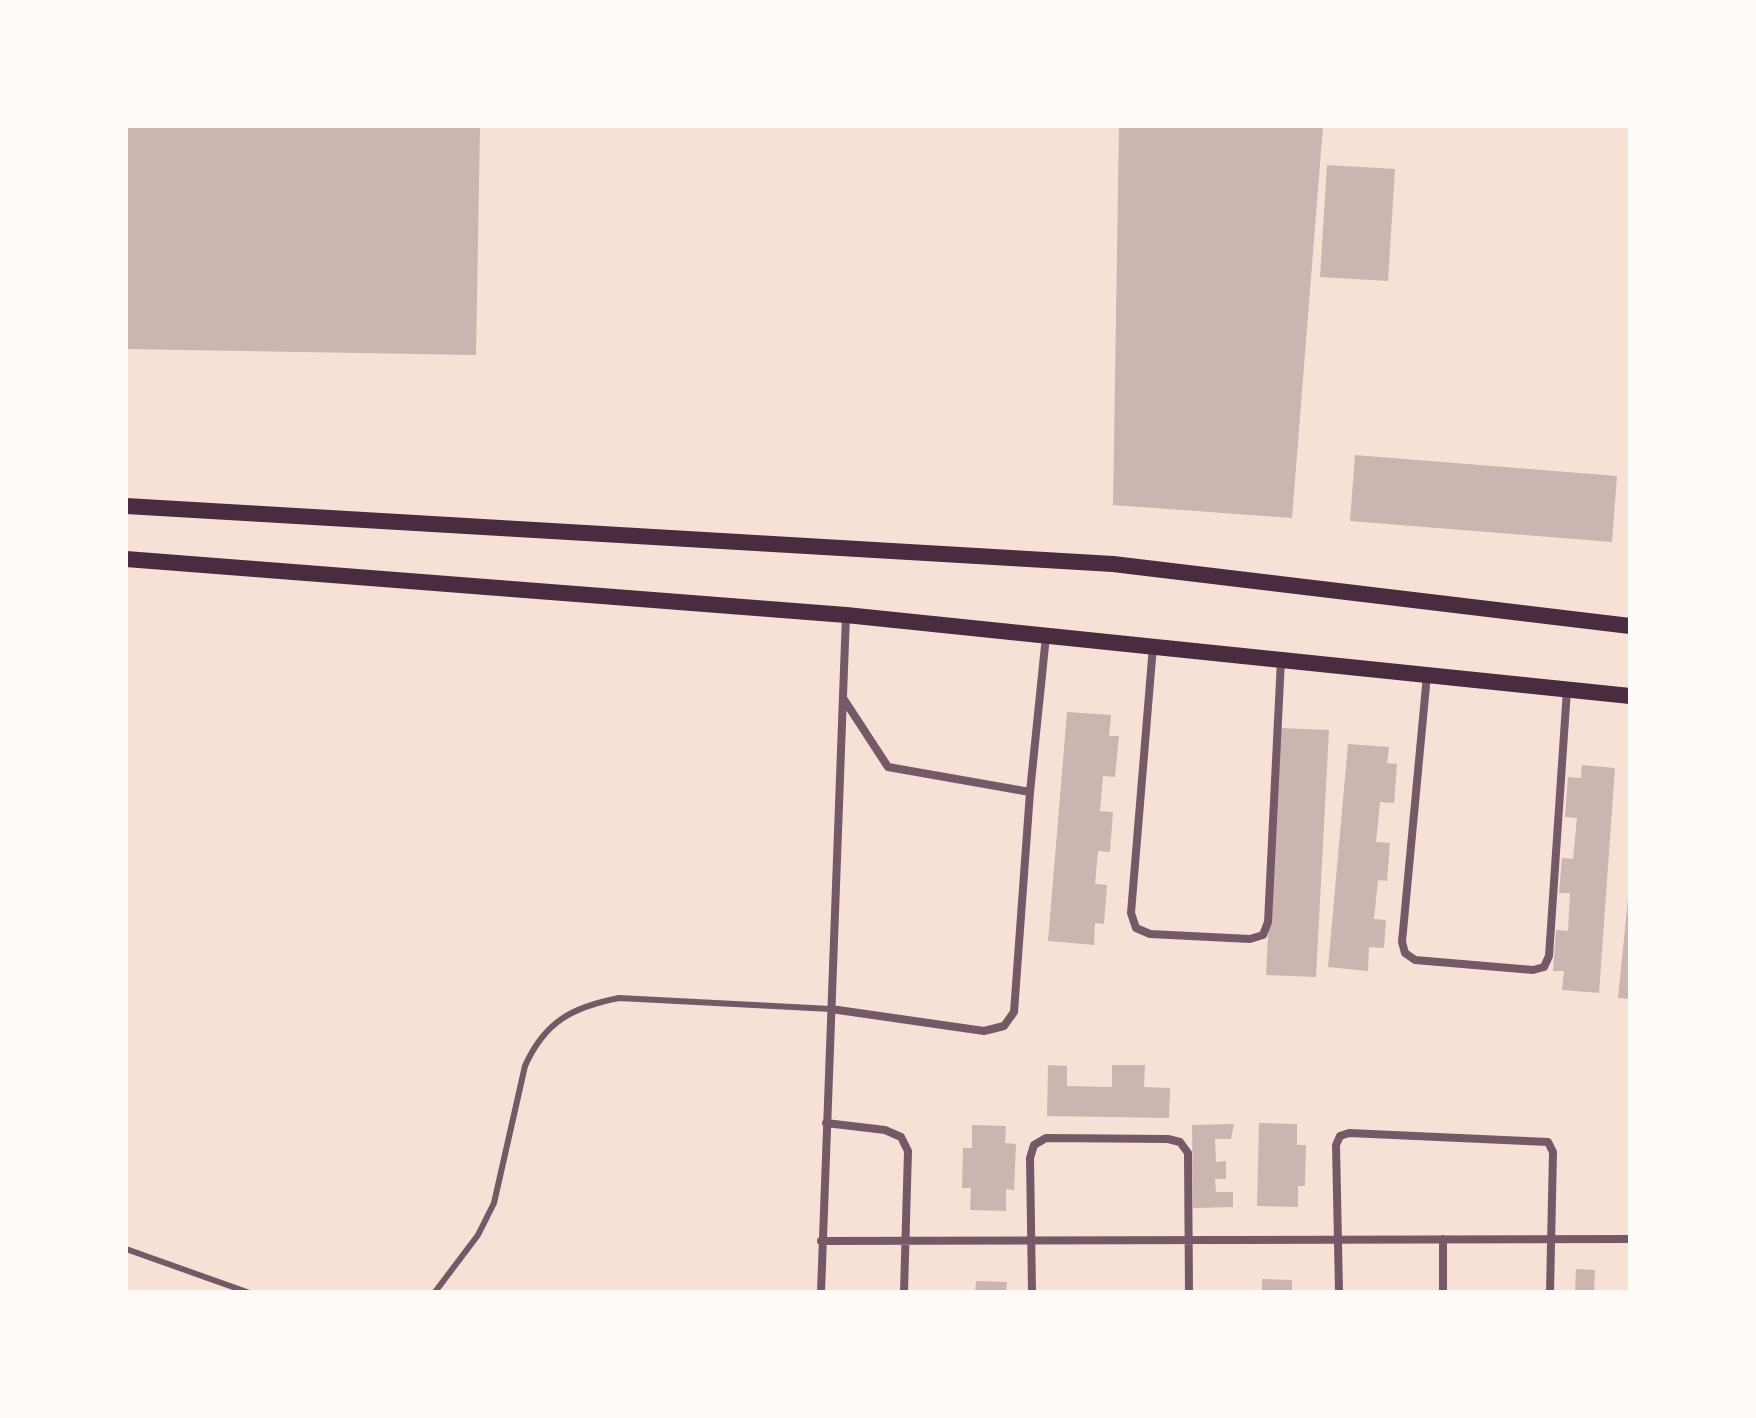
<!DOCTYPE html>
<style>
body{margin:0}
#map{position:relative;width:1756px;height:1418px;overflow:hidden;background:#f7e1d7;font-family:"Titillium Web",sans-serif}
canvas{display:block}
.frame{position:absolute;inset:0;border:128px solid #fffaf5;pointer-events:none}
</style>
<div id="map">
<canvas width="1756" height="1418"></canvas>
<div class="frame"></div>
</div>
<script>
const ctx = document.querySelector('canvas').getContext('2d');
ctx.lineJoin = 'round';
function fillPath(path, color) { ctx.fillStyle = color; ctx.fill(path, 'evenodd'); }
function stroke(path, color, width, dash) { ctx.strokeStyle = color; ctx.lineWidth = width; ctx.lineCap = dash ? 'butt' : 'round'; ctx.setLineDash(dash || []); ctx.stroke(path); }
const building = new Path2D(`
 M126,126H480L476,355L126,349Z
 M1119,126H1323L1292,518L1113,505Z
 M1327,165L1395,169L1388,281L1320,277Z
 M1355,455L1617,476L1612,542L1350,521Z
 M1067,712L1111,715L1109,736H1119L1115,777L1103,776L1100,811L1113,812L1110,852L1098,851L1095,884L1107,885L1104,924L1095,923L1094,945L1048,941Z
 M1279,728L1329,730L1316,977L1266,975Z
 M1348,744L1389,747L1387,763L1397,764L1394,803L1380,802L1376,842L1390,843L1387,881L1378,880L1374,919L1386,920L1384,948L1369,947L1368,971L1328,967Z
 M1582,765L1615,768L1599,993L1562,990L1564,971H1553L1556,930L1568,931L1570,893H1559L1562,858L1573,859L1577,818L1565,817L1568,777L1581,778Z
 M1628,899H1630V999L1618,998Z
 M1048,1065L1067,1066V1086L1112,1087V1065H1145L1144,1087L1170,1088L1169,1118L1047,1116Z
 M1259,1123L1297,1124V1145H1306L1305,1186H1298V1207L1257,1206Z
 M1234,1124L1231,1139H1215L1216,1162L1226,1161V1179H1215L1216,1192H1233V1207L1193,1208L1192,1125Z
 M972,1125L1006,1126L1005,1143L1016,1144L1014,1190L1006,1189V1211L970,1210L971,1188H962L963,1148H972Z
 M1576,1269L1595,1270L1594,1292H1575Z
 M1262,1279L1292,1280V1292H1262Z
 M976,1281L1007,1282L1006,1292H975Z`);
const service = new Path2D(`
 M126,1249L247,1292
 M435,1292L478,1235L494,1203L525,1066C545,1021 573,1007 619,998L831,1009`);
const minor = new Path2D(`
 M1153,646L1131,913L1136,928L1150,934L1250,939L1263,935L1268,922L1281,660
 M1427,675L1402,942L1405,953L1415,960L1533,970L1544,967L1549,956L1567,690
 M843,698L888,767L1030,792
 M831,1009L984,1031L1004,1026L1014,1012L1030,792L1046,636
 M826,1123L885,1130L901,1137L908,1151L904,1292
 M1443,1239V1292
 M821,1241L1630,1239
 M821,1292L846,615
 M1032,1292L1030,1158L1034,1145L1046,1138L1168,1139L1180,1142L1188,1153L1189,1292
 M1339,1292L1336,1145L1340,1136L1349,1133L1548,1142L1553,1152L1550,1292`);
const secondary = new Path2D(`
 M126,506L1113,564L1630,626
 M126,559L846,615L1630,696`);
fillPath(building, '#ccb4b1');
stroke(service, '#755966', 6);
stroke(minor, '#755966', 8);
stroke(secondary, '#4a2c40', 16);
</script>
